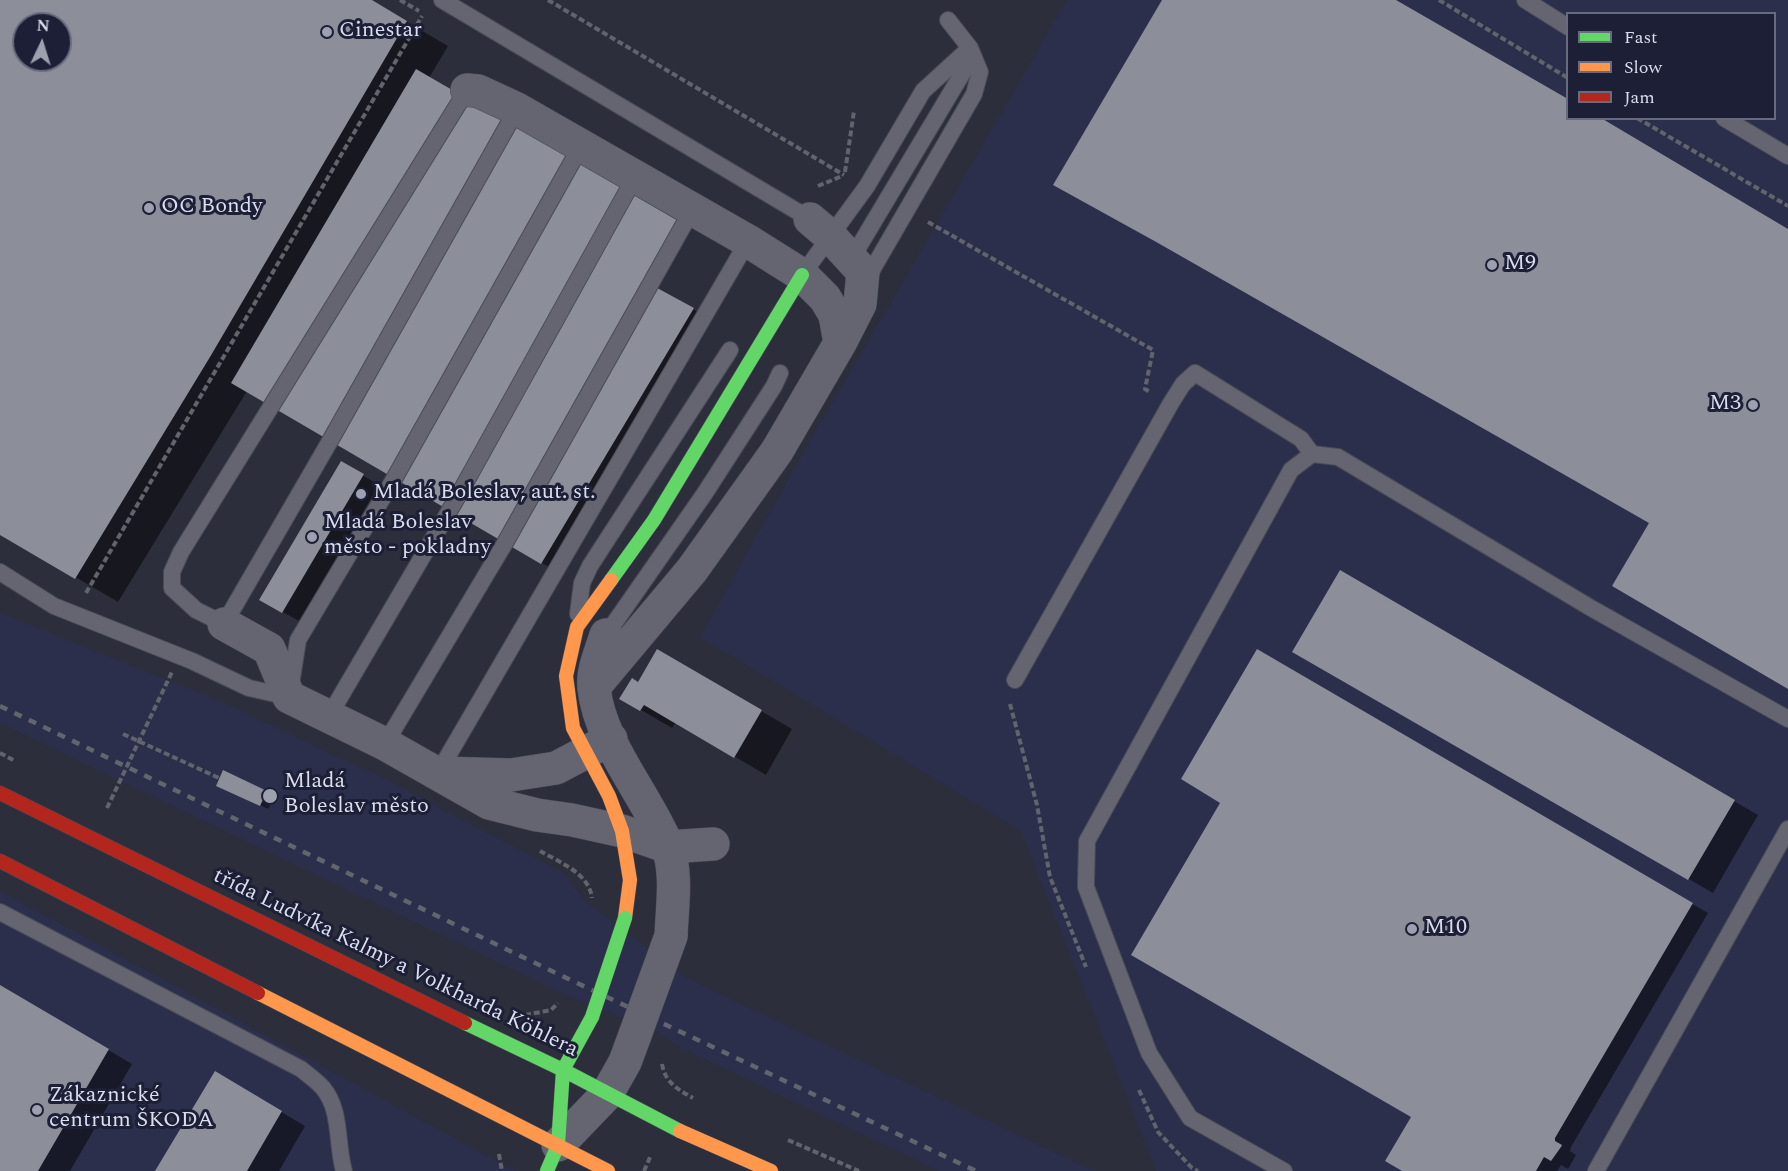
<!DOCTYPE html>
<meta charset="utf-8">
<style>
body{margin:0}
#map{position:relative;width:1788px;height:1171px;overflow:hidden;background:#2c2e3b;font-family:Spectral,serif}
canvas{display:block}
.legend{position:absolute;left:1566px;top:12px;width:210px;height:108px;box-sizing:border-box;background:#1c1f36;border:2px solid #686b7f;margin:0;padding:8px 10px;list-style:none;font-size:18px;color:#dadded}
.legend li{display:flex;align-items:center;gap:12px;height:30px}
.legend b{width:30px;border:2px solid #686b7f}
.north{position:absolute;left:12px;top:12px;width:60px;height:60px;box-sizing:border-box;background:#1c1f36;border:2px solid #686b7f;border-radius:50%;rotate:4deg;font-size:16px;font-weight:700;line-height:24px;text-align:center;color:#dadded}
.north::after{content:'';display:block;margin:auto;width:21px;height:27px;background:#9da0af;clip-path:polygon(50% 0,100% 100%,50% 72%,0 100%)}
</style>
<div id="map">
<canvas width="1788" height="1171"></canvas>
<ul class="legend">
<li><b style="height:8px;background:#63d668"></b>Fast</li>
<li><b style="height:8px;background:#ff974d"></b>Slow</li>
<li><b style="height:8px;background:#b3261e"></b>Jam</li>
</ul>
<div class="north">N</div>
</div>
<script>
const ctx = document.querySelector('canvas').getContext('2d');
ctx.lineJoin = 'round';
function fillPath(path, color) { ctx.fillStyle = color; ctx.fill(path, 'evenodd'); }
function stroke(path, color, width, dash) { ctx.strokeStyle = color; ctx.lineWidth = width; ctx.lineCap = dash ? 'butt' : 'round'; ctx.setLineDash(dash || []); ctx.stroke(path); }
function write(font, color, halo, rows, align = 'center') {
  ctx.font = font + ' Spectral,serif'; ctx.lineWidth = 6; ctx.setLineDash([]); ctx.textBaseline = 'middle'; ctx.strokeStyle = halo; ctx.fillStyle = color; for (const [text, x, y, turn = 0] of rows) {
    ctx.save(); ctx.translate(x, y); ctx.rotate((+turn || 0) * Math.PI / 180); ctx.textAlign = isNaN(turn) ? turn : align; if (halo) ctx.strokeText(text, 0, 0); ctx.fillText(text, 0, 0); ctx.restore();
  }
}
const built = new Path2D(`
 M1067,0H1788V1171H1156L1021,831L700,637L811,439ZM1568,14H1774V118H1568Z
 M0,613L227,704L387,780L562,872L585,901L686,978L1094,1171H939L675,1045L667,1037L560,992L0,723Z
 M0,891L515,1171H0Z`);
const shadow = new Path2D(`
 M0,0H370L448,46L429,78L654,288L700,313L549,567L247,391L118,602L0,533ZM24,24H60V60H24Z
 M342,463L379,485L299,621L261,600Z
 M1340,572L1758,815L1713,893L1294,651Z
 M658,651L792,729L766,775L676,722L672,728L622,699L638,684Z
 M1257,651L1708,913L1571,1147L1570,1151L1576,1155L1568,1169L1561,1165L1557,1171H1405L1413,1116L1222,803Z
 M225,789L266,792L274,797L268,809Z
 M0,986L132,1064L70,1171H0Z
 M239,1087L305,1126L279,1171H157Z`);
const building = new Path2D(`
 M0,0H372L407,21L210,357L75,579L0,535ZM24,24H60V60H24Z
 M1162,0H1396L1568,99V118H1601L1788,229V689L1612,586L1649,523L1158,243L1053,185Z
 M416,69L682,223L648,283L694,308L541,564L231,383Z
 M341,461L364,474L282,613L259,600Z
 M1340,570L1735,800L1688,880L1292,652Z
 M657,649L762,710L734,758L644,705L640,711L619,699L632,678L638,682Z
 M1257,649L1693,903L1555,1138V1141L1562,1145L1561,1147L1551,1161L1544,1157L1536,1171H1402L1385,1161L1411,1117L1131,955L1220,803L1181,779Z
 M223,770L267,791L260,806L216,786Z
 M0,985L109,1049L38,1171H0Z
 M215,1071L282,1111L247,1171H155Z`);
const path = new Path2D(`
 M400,0L419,11
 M548,0L844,175
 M1439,0L1568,78
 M1637,118L1788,206
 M845,172L854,111
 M818,186L842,176
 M928,222L1153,350L1145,389L1150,392
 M86,593L422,16
 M1010,704L1037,805L1050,877L1086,967
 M123,734L219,778
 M0,753L15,761
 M540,851C559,862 589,873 592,898
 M525,1015L551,1010L558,1003
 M662,1064C665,1082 677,1089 693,1098
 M1139,1090L1158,1132L1192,1168L1198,1171
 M788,1140L859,1171
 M499,1154L502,1171
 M644,1171L651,1155`);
const lane = new Path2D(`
 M442,0L810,219
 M1525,0L1568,27
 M467,90L181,552L172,572V588L196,610L224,624L330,441L517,109
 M1724,118L1788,156
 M852,258L965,69L970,48L948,20
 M802,275L867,186L923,91L970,48L980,72L974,94L865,282
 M0,572L54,606L192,661L249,688L289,697L298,640L394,479L581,146
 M578,614L582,583L590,566L730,350
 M606,635L705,493L774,386L780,373
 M1015,680L1171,403L1183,384L1195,373L1301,439L1312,454
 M329,716L458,496L635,177
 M385,744L505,543L692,210
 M438,773L748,241
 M0,912L301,1069C308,1075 317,1081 323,1088C342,1111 336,1144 344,1171
 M1284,1171L1190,1118L1149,1053L1086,887V882L1087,841L1291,470L1312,454L1338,457L1591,608L1788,719
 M1596,1171L1788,829`);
const street = new Path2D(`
 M467,90L478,91L517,109L748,241L802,275L825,298L835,315L840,343
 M224,624L269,649L289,697L385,744L489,803L537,815L572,820L622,831L668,847L713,844
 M606,635C601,652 592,670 594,688C600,744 646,794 667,845C678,873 672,907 671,936
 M594,687L692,570L777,451L840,343L860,304L863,272L830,236L810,219
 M440,773L511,775L556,768L611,739
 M558,1145L607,1094L625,1062L635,1035`);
const fast = new Path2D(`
 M611,580L654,520L802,275
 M465,1023L563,1070L680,1131
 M547,1171L558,1145L563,1070L592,1017`);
const slow = new Path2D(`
 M611,580L577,627L566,676L573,728L609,796L622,831L630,880L625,918
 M258,993L608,1171
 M680,1131L771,1171`);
const jam = new Path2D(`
 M0,793L465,1023
 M0,861L258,993`);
const rail = new Path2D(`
 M0,706L558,974L976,1171`);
const pathBridge = new Path2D(`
 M107,808L172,672`);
const streetBridge = new Path2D(`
 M635,1035L671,936`);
const fastBridge = new Path2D(`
 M592,1017L625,918`);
const markers = [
 [327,32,6,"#9da0af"],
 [149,208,6,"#9da0af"],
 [1492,265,6,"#9da0af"],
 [1753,405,6,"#9da0af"],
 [361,494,6,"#9da0af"],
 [312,537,6,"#9da0af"],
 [270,796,8,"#9da0af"],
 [1412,929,6,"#9da0af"],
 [37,1110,6,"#9da0af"]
];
const poiNames = [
 ["Cinestar",339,32],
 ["OC Bondy",161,208],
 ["M9",1504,265],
 ["M3",1741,405,"right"],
 ["Mladá Boleslav, aut. st.",373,494],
 ["Mladá Boleslav",324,524],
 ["město - pokladny",324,549],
 ["Mladá",284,783],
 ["Boleslav město",284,808],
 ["M10",1424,929],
 ["Zákaznické",49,1097],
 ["centrum ŠKODA",49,1122]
];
const streetNames = [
 ["třída Ludvíka Kalmy a Volkharda Köhlera",395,964,26]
];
fillPath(built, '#2b2f4b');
fillPath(shadow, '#0007');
fillPath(building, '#8c8e9a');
stroke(lane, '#494b56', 18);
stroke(street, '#494b56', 34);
stroke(fast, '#494b56', 15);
stroke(slow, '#494b56', 15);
stroke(jam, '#494b56', 15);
stroke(path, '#62646d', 4, [6, 3]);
stroke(lane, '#646570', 16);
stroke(street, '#646570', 33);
stroke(fast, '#63d668', 14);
stroke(slow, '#ff974d', 14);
stroke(jam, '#b3261e', 14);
stroke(rail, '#62646e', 4.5, [8, 8]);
stroke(streetBridge, '#494b56', 34, []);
stroke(fastBridge, '#494b56', 15, []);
stroke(pathBridge, '#62646d', 4, [6, 3]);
stroke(streetBridge, '#646570', 33);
stroke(fastBridge, '#63d668', 14);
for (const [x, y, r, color] of markers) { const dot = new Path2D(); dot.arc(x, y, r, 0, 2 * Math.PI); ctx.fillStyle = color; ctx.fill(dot); stroke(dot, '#1c1f36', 2); }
write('22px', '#dadded', '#1c1f36', poiNames, 'left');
write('22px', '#dadded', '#1c1f36', streetNames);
</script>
